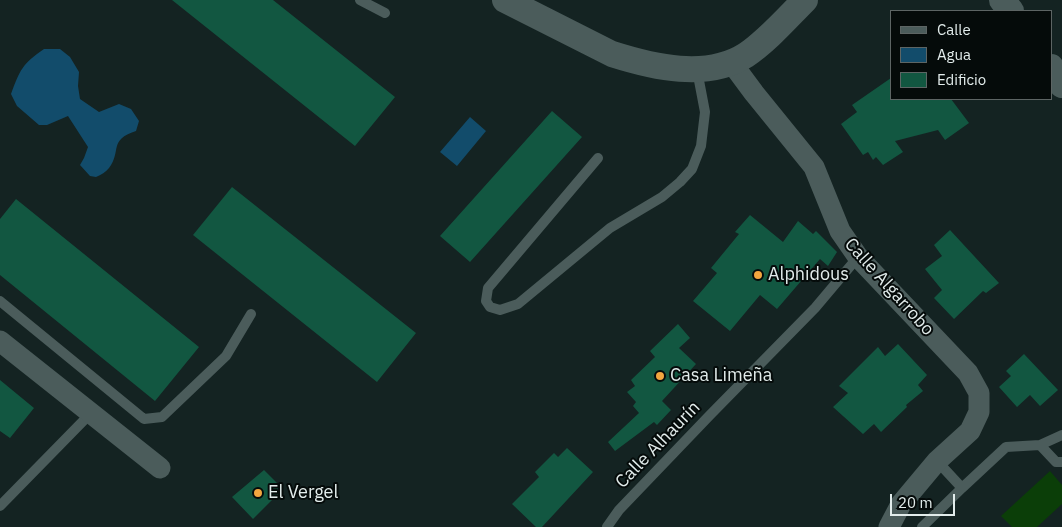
<!DOCTYPE html>
<meta charset="utf-8">
<style>
body{margin:0}
#map{position:relative;width:1062px;height:527px;overflow:hidden;background:#142322;font-family:"IBM Plex Sans",sans-serif}
canvas{display:block}
.legend{position:absolute;left:890px;top:10px;width:162px;height:90px;box-sizing:border-box;background:#050b0a;border:1px solid #5d6564;margin:0;padding:6px 9px;list-style:none;font-size:15px;color:#e2eceb}
.legend li{display:flex;align-items:center;gap:10px;height:25px}
.legend b{width:25px;border:1px solid #5d6564}
.scale{position:absolute;left:890px;top:494px;width:65px;height:22px;box-sizing:border-box;border:2px solid #e2eceb;border-top:0;padding-left:6px;font-size:15px;line-height:18px;white-space:nowrap;color:#e2eceb;-webkit-text-stroke:4px #050b0a;paint-order:stroke}
</style>
<div id="map">
<canvas width="1062" height="527"></canvas>
<ul class="legend">
<li><b style="height:6px;background:#4b5c5b"></b>Calle</li>
<li><b style="height:14px;background:#124c6b"></b>Agua</li>
<li><b style="height:14px;background:#125741"></b>Edificio</li>
</ul>
<div class="scale">20 m</div>
</div>
<script>
const ctx = document.querySelector('canvas').getContext('2d');
ctx.lineJoin = 'round';
function fillPath(path, color) { ctx.fillStyle = color; ctx.fill(path, 'evenodd'); }
function stroke(path, color, width, dash) { ctx.strokeStyle = color; ctx.lineWidth = width; ctx.lineCap = dash ? 'butt' : 'round'; ctx.setLineDash(dash || []); ctx.stroke(path); }
function write(font, color, halo, rows, align = 'center') {
  ctx.font = font + ' "IBM Plex Sans",sans-serif'; ctx.lineWidth = 4; ctx.setLineDash([]); ctx.textBaseline = 'middle'; ctx.strokeStyle = halo; ctx.fillStyle = color; for (const [text, x, y, turn = 0] of rows) {
    ctx.save(); ctx.translate(x, y); ctx.rotate((+turn || 0) * Math.PI / 180); ctx.textAlign = isNaN(turn) ? turn : align; if (halo) ctx.strokeText(text, 0, 0); ctx.fillText(text, 0, 0); ctx.restore();
  }
}
const green = new Path2D(`
 M1050,471L1062,485V504L1037,527H1012L1001,516Z`);
const water = new Path2D(`
 M44,49H60L70,57L79,72L78,86L80,99L99,112L119,104L131,109L139,121L136,131C108,140 122,151 109,168C106,172 101,175 96,177L90,176L80,165L84,158L88,147L68,116L47,125H39L17,106L11,94C20,70 22,64 44,49Z
 M470,117L486,131L457,166L440,152Z`);
const building = new Path2D(`
 M172,0H273L395,97L355,146Z
 M891,78V99H951L969,123L945,140L938,130L895,141L903,152L883,165L876,157L873,160L868,152L863,155L841,124L857,112L852,105Z
 M552,111L582,137L470,262L440,236Z
 M232,187L416,333L377,382L193,235Z
 M16,199L199,347L155,401L0,275V219Z
 M750,215L783,242L798,221L813,234L816,231L837,252L828,266L820,259L777,309L760,295L730,331L693,301L717,273L711,268L739,234L735,232Z
 M950,230L999,283L986,293L983,291L954,319L934,298L942,290L925,269L942,256L934,245Z
 M678,324L690,338L679,348L696,364L662,401L671,410L657,425L654,422L615,451L608,442L639,413L633,406L636,402L627,392L635,386L631,380L655,357L650,351Z
 M898,344L927,375L918,385L923,391L906,405L907,407L881,432L874,424L863,434L833,407L848,393L839,386L878,347L885,356Z
 M1024,354L1058,390L1040,406L1030,395L1017,407L999,387L1011,376L1006,371Z
 M0,380L34,408L10,438L0,431Z
 M567,448L593,472L542,527H536L512,504L539,477L535,472L554,453L558,457Z
 M264,470L283,489L253,519L232,497Z`);
const service = new Path2D(`
 M360,0L385,13
 M598,158L488,288L486,301L490,307L500,310L518,304L610,228L662,197L680,182L692,169L701,146L705,112L697,70
 M0,301L144,419L162,417L226,356L251,314
 M1040,445L1056,462H1062
 M937,461L962,488
 M0,506L91,413
 M607,527L619,510L710,415L815,308L858,257
 M922,527L962,488L1006,447L1040,445L1062,435`);
const minor = new Path2D(`
 M731,62L754,93L814,167L840,231L858,257L968,373L979,393V412L970,431L937,461L901,504L889,527
 M0,341L160,468`);
const tertiary = new Path2D(`
 M505,0L612,54C653,67 707,80 746,55C767,41 787,18 805,0
 M1002,0L1011,11
 M1051,67L1062,85`);
const markers = [
 [758,275,5,"#f1a63f"],
 [660,376,5,"#f1a63f"],
 [258,493,5,"#f1a63f"]
];
const poiNames = [
 ["Alphidous",768,275],
 ["Casa Limeña",670,376],
 ["El Vergel",268,493]
];
const streetNames = [
 ["Calle Algarrobo",889,287,48],
 ["Calle Alhaurín",658,445,-46]
];
fillPath(green, '#0b3e08');
fillPath(water, '#124c6b');
fillPath(building, '#125741');
stroke(service, '#4b5c5b', 10);
stroke(minor, '#4b5c5b', 21);
stroke(tertiary, '#4b5c5b', 26);
for (const [x, y, r, color] of markers) { const dot = new Path2D(); dot.arc(x, y, r, 0, 2 * Math.PI); ctx.fillStyle = color; ctx.fill(dot); stroke(dot, '#050b0a', 2); }
write('18px', '#e2eceb', '#050b0a', poiNames, 'left');
write('18px', '#e2eceb', '#050b0a', streetNames);
</script>
